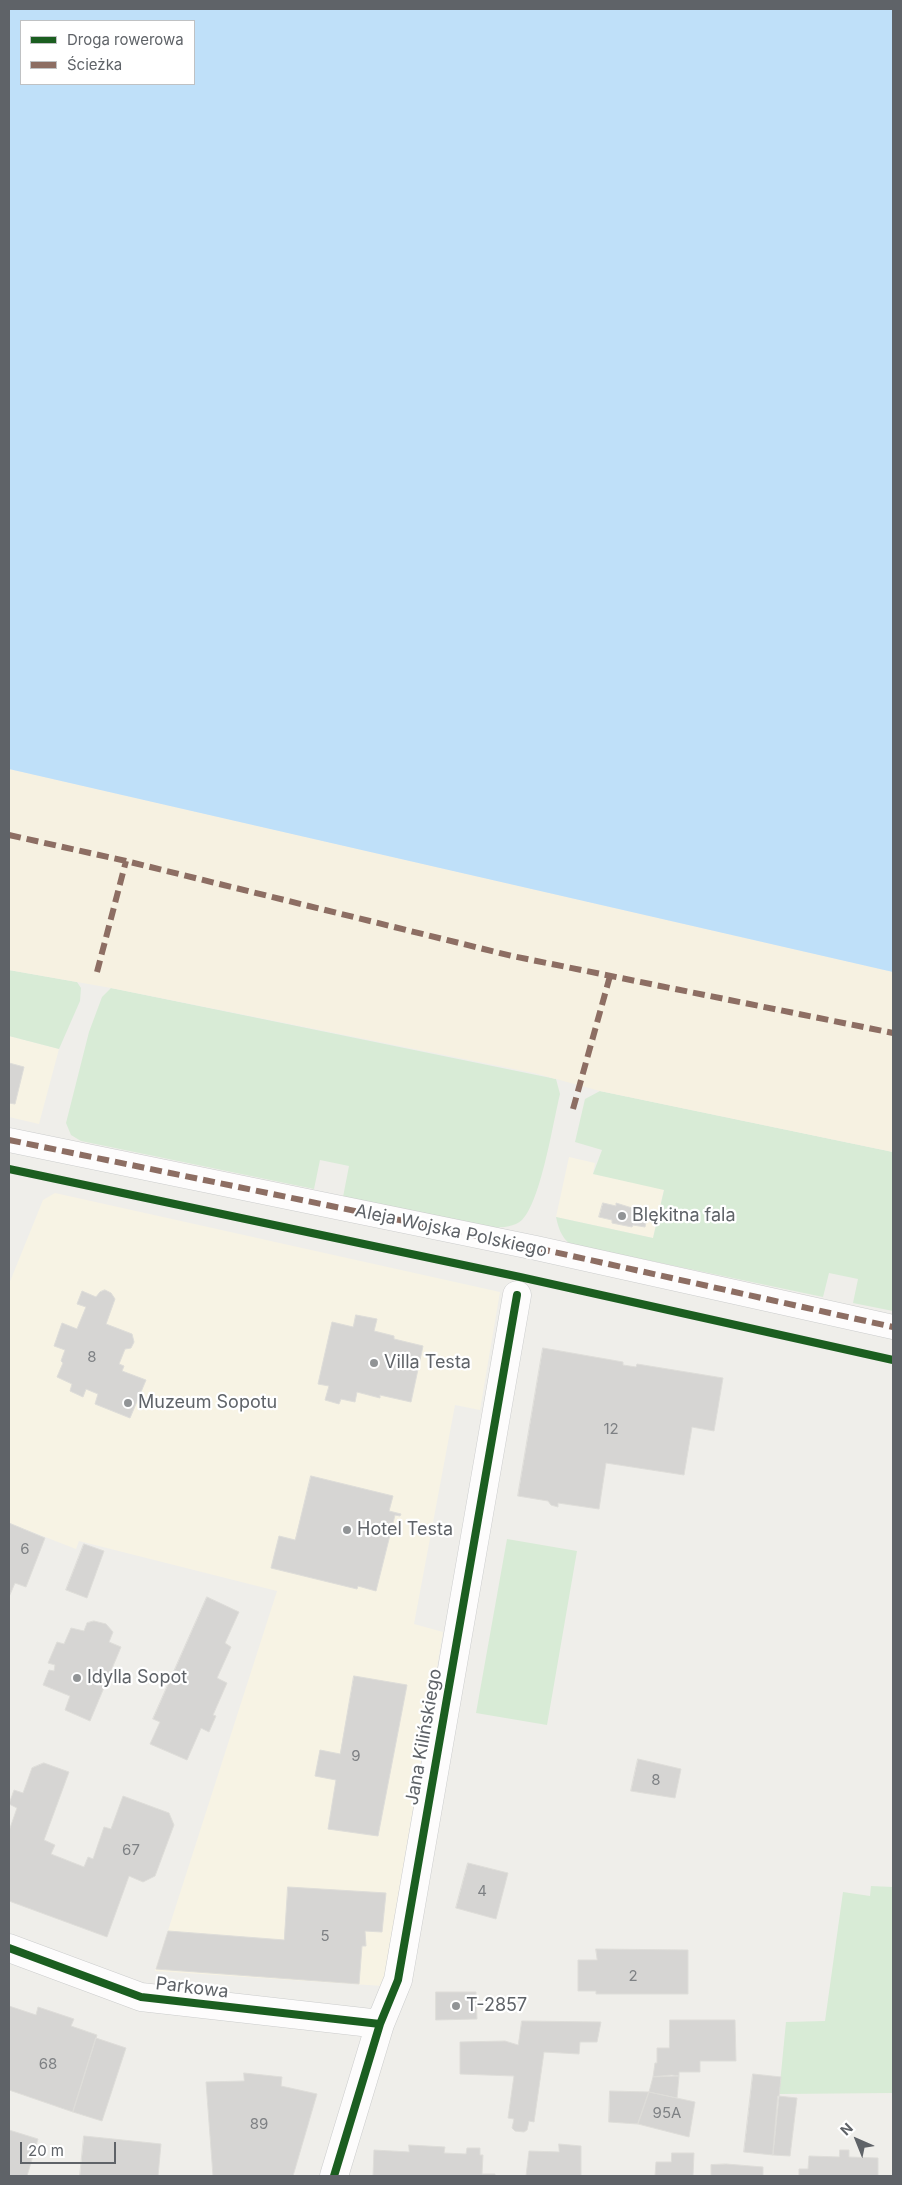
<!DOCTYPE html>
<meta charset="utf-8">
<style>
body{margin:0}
#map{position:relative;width:902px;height:2185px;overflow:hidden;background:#efeeea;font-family:Inter,sans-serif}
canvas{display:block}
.frame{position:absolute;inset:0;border:10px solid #5f6368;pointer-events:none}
.legend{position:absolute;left:20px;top:20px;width:175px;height:65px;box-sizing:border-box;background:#fff;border:1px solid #bfc1c3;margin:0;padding:6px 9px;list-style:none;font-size:15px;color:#5f6368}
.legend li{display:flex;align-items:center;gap:10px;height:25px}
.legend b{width:25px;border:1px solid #bfc1c3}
.north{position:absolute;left:832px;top:2115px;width:50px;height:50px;-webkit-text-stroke:4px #fff;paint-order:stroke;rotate:316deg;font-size:14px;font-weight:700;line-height:20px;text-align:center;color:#5f6368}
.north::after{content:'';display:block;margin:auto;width:18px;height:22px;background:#5f6368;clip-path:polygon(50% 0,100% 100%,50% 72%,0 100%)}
.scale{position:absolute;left:20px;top:2142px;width:96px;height:22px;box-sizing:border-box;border:2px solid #5f6368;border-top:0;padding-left:6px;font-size:15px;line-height:18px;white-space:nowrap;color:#5f6368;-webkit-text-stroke:4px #fff;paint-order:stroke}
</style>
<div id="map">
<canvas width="902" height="2185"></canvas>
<div class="frame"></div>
<ul class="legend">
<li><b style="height:6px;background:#1b5e20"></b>Droga rowerowa</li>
<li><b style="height:6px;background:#8d6e63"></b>Ścieżka</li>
</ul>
<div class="north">N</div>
<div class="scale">20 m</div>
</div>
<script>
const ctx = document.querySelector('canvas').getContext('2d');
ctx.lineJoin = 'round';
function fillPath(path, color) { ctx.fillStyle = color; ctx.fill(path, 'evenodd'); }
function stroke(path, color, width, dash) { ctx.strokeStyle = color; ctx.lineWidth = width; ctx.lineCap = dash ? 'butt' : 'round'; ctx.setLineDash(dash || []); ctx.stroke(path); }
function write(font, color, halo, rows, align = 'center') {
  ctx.font = font + ' Inter,sans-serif'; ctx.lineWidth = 4.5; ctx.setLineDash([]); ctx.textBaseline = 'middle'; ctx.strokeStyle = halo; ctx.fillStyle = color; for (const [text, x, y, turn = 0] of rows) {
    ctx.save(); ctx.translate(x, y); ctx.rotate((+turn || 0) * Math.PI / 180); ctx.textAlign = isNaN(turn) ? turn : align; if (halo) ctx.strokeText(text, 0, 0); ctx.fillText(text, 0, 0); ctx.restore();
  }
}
const commercial = new Path2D(`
 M9,1036L59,1049L39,1124L9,1117Z
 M569,1157L595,1163L593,1174L664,1189L653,1238L556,1217Z
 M55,1193L500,1292L480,1410L455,1405L414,1624L443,1632L383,1986L155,1971L277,1591L79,1541L76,1549L9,1523V1284L43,1200Z`);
const green = new Path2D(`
 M9,970L77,982L81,988L80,1001L59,1049L9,1036Z
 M111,988L556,1079L560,1094C553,1122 541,1201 522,1220C515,1227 503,1227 493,1228L343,1197L349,1166L320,1160L314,1189L81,1141L71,1135L66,1123L89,1032L102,997Z
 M600,1091L893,1152V1311L853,1303L858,1279L829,1273L823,1297L604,1251C576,1250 562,1247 556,1217L653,1238L664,1190L593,1174L602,1150L575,1142L585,1099Z
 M507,1539L577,1551L547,1725L476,1713Z
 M871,1886L893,1887V2093L779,2094L786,2022L825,2021L843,1892L870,1896Z`);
const sand = new Path2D(`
 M9,769L893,972V1152L600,1091L534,1073L111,988L9,970Z`);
const water = new Path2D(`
 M9,9H893V972L9,769ZM21,21H194V84H21Z`);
const building = new Path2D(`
 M9,1063L24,1067L15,1104L9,1103Z
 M603,1203L616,1206V1203L648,1213L645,1227L633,1225L632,1227L612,1223V1220L599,1217Z
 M105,1290L111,1293L115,1299L106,1324L132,1334L134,1342L131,1348L125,1349L119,1364L124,1366L122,1371L146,1380L130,1418L95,1404L98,1394L86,1389L83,1397L70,1391L72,1384L57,1377L63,1363L61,1361L65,1350L54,1346L62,1323L77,1329L86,1307L77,1304L82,1291L96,1297L100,1292Z
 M356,1315L377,1319L374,1331L394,1336V1339L423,1346L411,1402L380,1395V1398L357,1392L355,1402L341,1399L339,1404L325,1400L329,1386L318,1384L332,1322L353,1327Z
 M543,1348L623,1362V1365L636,1367L637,1364L723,1378L714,1431L692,1427L684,1475L606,1463L599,1509L558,1503V1507L551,1505L548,1501L518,1496Z
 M311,1476L393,1496L389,1511L401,1514L400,1516L395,1515L376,1591L358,1586L357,1589L271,1568L279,1536L295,1540Z
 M9,1523L45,1538L26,1587L15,1583L9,1597Z
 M84,1544L104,1551L87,1598L66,1590Z
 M207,1597L239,1612L225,1643L231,1647L217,1678L227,1683L213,1715L216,1716L209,1732L201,1728L187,1760L150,1744L160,1722L153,1719Z
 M94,1621L106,1624L113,1632L109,1642L121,1647L90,1721L65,1710L70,1696L43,1685L49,1670L54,1671L55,1665L48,1663L57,1642L64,1644L71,1628L84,1631L87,1623Z
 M354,1676L407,1685L378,1836L328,1829L336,1780L315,1776L320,1750L340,1754Z
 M638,1759L681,1769L675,1798L631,1791Z
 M44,1763L69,1772L44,1840L55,1845L51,1854L84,1867L88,1857L93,1859L104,1827L111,1829L123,1796L169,1813L174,1825L155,1876L143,1882L129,1876L107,1937L9,1901V1831L17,1808L9,1804L14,1790L23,1793L32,1768Z
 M468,1863L508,1873L496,1919L456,1908Z
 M288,1887L386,1893L382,1932L365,1931L366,1946H362L359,1984L156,1969L168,1931L284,1940Z
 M596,1949L688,1950V1994H596V1991H578V1960H597Z
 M436,1992H476L477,2019L436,2020Z
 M9,2006L36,2015L38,2007L74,2019L71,2026L97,2035L73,2112L9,2090Z
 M670,2020H735L736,2061H700V2072H679V2076L653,2077L655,2063H657V2048H669Z
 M522,2021L601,2022L597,2042H580L579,2054L544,2052L534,2122L529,2121L527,2130L524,2132L515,2131L512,2128L514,2119L508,2118L514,2076L460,2074V2042L505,2041L518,2045Z
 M96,2038L126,2048L102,2121L73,2112Z
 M244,2073L282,2077L281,2086L317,2094L293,2176H213L206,2082L244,2081Z
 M753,2074L781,2077L773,2155L744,2152Z
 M672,2075L679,2076L677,2098L649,2092L653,2077Z
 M610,2091L649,2092L638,2124L609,2122Z
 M649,2092L695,2102L689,2137L638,2124Z
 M778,2096L797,2098L790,2156L773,2155Z
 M9,2130L38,2139L27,2176H9Z
 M84,2136L161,2144L158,2176H80Z
 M559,2144L581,2146V2176H526L529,2151L559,2152Z
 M409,2145L445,2147L444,2153L466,2154L467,2148H480V2155H483L482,2174H495V2176H373L374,2150L409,2152Z
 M840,2150H849V2157L878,2158V2176H799V2169H808L809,2156L839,2157Z
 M672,2153H694L693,2176H655L656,2162H671Z
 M726,2164L763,2167V2176H711V2165Z`);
const pedestrian = new Path2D(`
 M9,1140L536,1248L893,1327`);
const minor = new Path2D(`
 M9,1948L141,1997L380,2024
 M334,2176L380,2024L398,1980L517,1295`);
const quiet = new Path2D(`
 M9,835L126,861L512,956L893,1033
 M97,972L126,861
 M573,1109L610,976
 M9,1140L536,1248L893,1327`);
const cycleway = new Path2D(`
 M9,1169L520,1277L893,1360
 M9,1948L141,1997L380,2024
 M334,2176L380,2024L398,1980L517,1295`);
const markers = [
 [622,1216,5,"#919496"],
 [374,1363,5,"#919496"],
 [128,1403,5,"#919496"],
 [347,1530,5,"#919496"],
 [77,1678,5,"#919496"],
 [456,2006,5,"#919496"]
];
const numberNames = [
 ["8",92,1357],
 ["12",611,1429],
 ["6",25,1549],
 ["9",356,1756],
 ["8",656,1780],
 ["67",131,1850],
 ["4",482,1891],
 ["5",325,1936],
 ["2",633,1976],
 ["68",48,2064],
 ["95A",667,2113],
 ["89",259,2124]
];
const poiNames = [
 ["Blękitna fala",632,1216],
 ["Villa Testa",384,1363],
 ["Muzeum Sopotu",138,1403],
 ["Hotel Testa",357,1530],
 ["Idylla Sopot",87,1678],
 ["T-2857",466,2006]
];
const streetNames = [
 ["Aleja Wojska Polskiego",451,1231,12],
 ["Jana Kilińskiego",424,1737,-80],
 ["Parkowa",192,1988,7]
];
fillPath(commercial, '#f7f3e4');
fillPath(green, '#d8ebd6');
fillPath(sand, '#f6f1e1');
fillPath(water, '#bfe0f9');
fillPath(building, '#d6d5d3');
stroke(building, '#deddd9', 1);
stroke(pedestrian, '#cbcccc', 25);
stroke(minor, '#cbcccc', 29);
stroke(pedestrian, '#fdfcfc', 24);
stroke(minor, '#fdfcfc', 28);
stroke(quiet, '#8d6e63', 6, [12, 6]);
stroke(cycleway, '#1b5e20', 8);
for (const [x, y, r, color] of markers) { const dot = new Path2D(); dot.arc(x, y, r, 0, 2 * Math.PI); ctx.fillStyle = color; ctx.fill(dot); stroke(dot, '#fff', 2); }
write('15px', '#7e8184', null, numberNames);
write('18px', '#5f6368', '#fff', poiNames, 'left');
write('18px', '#5f6368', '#fff', streetNames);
</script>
